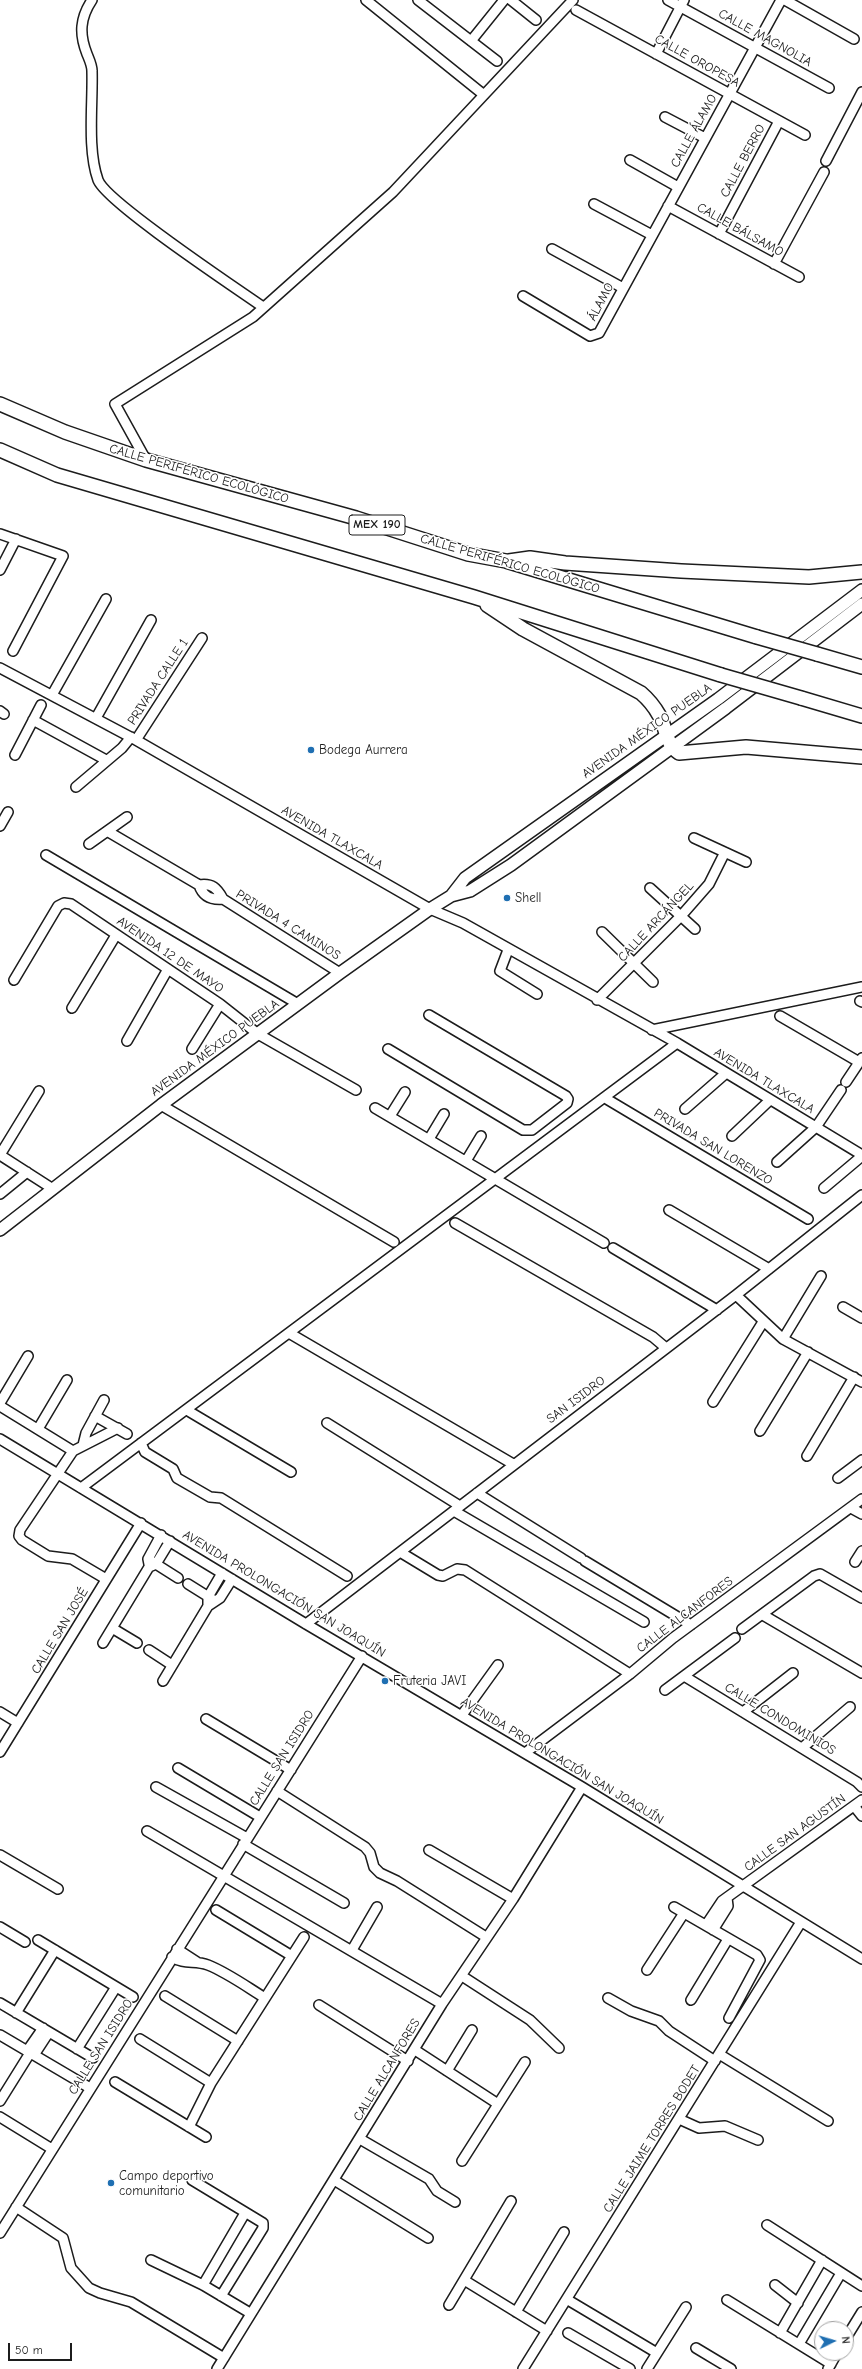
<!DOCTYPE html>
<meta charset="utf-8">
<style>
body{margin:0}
#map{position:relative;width:862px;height:2369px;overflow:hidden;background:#fff;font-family:"Comic Neue",sans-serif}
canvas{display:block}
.north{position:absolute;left:814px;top:2321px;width:40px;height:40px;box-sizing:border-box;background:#fff;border:1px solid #a4a4a4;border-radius:50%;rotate:85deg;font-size:11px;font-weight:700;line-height:16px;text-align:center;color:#1c1c1c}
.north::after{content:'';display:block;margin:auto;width:14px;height:18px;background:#1f6fb2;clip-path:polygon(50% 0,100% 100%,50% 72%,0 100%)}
.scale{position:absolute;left:8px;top:2343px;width:64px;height:18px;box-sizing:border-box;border:2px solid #1c1c1c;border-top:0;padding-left:5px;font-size:12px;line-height:14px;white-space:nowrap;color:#1c1c1c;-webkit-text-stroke:3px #fff;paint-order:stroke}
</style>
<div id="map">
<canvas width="862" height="2369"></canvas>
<div class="north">N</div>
<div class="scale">50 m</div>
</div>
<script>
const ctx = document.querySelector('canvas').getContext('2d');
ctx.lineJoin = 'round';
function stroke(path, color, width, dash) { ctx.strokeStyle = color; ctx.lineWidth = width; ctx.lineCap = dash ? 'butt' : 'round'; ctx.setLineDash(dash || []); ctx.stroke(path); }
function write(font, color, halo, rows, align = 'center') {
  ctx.font = font + ' "Comic Neue",sans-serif'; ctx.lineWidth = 3; ctx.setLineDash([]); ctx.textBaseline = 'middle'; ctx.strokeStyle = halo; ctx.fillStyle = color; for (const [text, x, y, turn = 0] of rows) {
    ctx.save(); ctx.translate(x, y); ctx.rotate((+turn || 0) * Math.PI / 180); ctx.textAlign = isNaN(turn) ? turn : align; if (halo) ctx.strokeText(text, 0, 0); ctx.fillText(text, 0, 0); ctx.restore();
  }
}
const minor = new Path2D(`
 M92,0C80,18 79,34 87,54C89,59 92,65 92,71C93,104 87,149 98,180C106,202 236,288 263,307
 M366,0L484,95
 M418,0L497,61
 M511,0L536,20
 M668,0L829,88
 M785,0L854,39
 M576,10L805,135
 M471,41L504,0
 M656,54L684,0
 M665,117L705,138
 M630,160L678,187
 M826,161L862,92
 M594,204L652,235
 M668,206L799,277
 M719,234L779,121
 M552,249L623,288
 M774,264L824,172
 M523,296L590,336L599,333L781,0
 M146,460L115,404L253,317L393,192L573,0
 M0,534L63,556L13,651
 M0,570L16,539
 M0,668L136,740L430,909L463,923L677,1043L862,1155
 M52,695L106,599
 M0,711L4,714
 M96,718L151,620
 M33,720L106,760
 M136,740L202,638
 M15,755L41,705
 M76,787L122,748L131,737
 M0,826L8,812
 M107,831L199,885C203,897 211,900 223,899
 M694,838L746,862
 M89,844L127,817
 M46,855L298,1004
 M199,885C212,883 217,888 223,899L340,973
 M650,888L695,929
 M602,932L653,982
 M508,950L500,971L537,994
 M14,980L58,906L64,903L71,904L220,1004L258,1034L356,1090
 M597,1000L681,916L709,884L724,854
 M860,1001L862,1002
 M72,1008L116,935
 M780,1016L859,1062
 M652,1030L862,987
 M127,1041L168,969
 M192,1049L220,1004
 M388,1049L523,1130H532L567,1103L568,1099L566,1096L429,1015
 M846,1082L862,1058
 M605,1098L808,1219
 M161,1105L394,1242
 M375,1108L604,1243
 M685,1109L725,1074
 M390,1116L405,1092
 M732,1136L770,1100
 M429,1139L444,1114
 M0,1155L39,1091
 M0,1155L53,1189
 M466,1161L481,1136
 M777,1162L816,1127L841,1090
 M824,1188L862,1156
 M0,1194L27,1172
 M669,1210L769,1269
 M455,1223L653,1337L666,1348
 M613,1248L717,1310
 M736,1295L783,1339L862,1382
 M843,1307L862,1318
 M289,1333L513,1464
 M783,1339L821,1276
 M713,1402L763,1322
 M0,1403L28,1356
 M0,1406L73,1451
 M188,1409L190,1412L291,1472
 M95,1416L127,1434
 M327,1423L460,1506
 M38,1429L67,1380
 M760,1431L808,1352
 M0,1439L306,1624L582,1787L862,1959
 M141,1443L145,1452L173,1469L177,1478L210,1497L221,1498L347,1576
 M83,1445L86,1433L104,1400
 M807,1456L854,1377
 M838,1478L862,1460
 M81,1488L677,1043
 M477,1493L581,1558
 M851,1508L862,1514
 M454,1511L644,1622
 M400,1552L438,1575L443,1576L457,1569L465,1570L630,1674
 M148,1559L178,1578
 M585,1561L691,1625
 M855,1562L862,1551
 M149,1564L148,1559L161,1535
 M106,1579L72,1559L48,1556L22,1540L19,1536L20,1530L73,1451L118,1428
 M188,1584L212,1599
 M208,1606V1597L222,1573
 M763,1615L862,1673
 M306,1624L736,1295L862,1195
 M112,1628L137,1643
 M742,1629L814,1576L820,1574L862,1598
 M103,1643L149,1567L156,1564L170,1541
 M149,1650L172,1665
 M684,1676L857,1782L862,1787
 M163,1681L208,1606L220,1598L232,1579
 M665,1690L735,1638
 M0,1712L18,1723
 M743,1712L793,1673
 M462,1715L498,1665
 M206,1719L291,1770
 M802,1748L850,1707
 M0,1752L141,1523
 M525,1753L630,1674L673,1638L862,1499
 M178,1768L260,1817
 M156,1787L247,1838
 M277,1791L365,1847L370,1853L374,1867L380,1873L397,1881L486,1937
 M854,1806L862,1816
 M147,1831L442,2004
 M243,1844L344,1903
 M429,1850L513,1899
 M0,1855L58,1889
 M674,1907L757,1955L760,1960L729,2018
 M216,1910L292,1956
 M706,1925L722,1901L862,1800
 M0,1927L25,1942
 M713,1930L728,1906L727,1898
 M38,1940L133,1997
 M177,1949L197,1962
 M352,1950L377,1907
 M172,1957C184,1965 195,1960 208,1965C228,1973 247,1987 265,1998
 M647,1970L684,1913
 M462,1976L530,2020L559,2048
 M165,1996L238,2041
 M608,1998L631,2011L659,2021L669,2031L715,2061
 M691,2000L728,1939
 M0,2003L93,2058
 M319,2005L408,2061
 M16,2013L55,1950
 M0,2035L90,2088
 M140,2039L211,2083
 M77,2049L116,1987
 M415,2050L498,2104
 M27,2051L43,2028
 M719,2054L828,2121
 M34,2055L49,2032
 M447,2071L472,2030
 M115,2082L206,2137
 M0,2101L30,2053
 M0,2117L52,2149
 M679,2119L699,2128L725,2126L758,2140
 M189,2127L211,2083L304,1937
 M360,2139L429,2179L437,2191L455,2202
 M462,2161L525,2062
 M192,2180L263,2223V2228L221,2296
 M334,2180L428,2238
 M16,2207L63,2238L71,2268L89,2288L100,2293L131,2302L224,2358
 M767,2225L862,2286
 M0,2233L362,1656
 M151,2260L203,2285L250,2313
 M464,2280L547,2331
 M203,2285L245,2213
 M775,2285L798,2303
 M568,2300L657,2353
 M727,2300L831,2364
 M449,2305L511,2201
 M516,2312L564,2232
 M568,2333L630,2369
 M780,2333L822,2260
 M846,2338L862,2312
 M799,2344L841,2273
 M696,2348L731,2369
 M217,2369L442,2004L513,1899L582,1787
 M523,2369L801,1922
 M647,2369L686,2307
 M828,2369L837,2353`);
const major = new Path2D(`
 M451,896L465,878L718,699L862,590
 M0,1230L161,1105L340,973L430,909L451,896L470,891L511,865L726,708L862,604`);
const highway = new Path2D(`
 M0,404L65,432L146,460L356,518L468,554L506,561L757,637
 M0,450L57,475L474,597L721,675
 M509,561L530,558L565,563L681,571L809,577L862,572
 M487,605L523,629L641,693C648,699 654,706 659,715C667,729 665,743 679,753L746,747L862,757
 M817,654L862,667
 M801,698L862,716`);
const highwayBridge = new Path2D(`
 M757,637L817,654
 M721,675L801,698`);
const markers = [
 [311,750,4,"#1f6fb2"],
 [507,898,4,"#1f6fb2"],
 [385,1681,4,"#1f6fb2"],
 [111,2183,4,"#1f6fb2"]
];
const shields = [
 [377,525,56]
];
const shieldNames = [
 ["MEX 190",377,525]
];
const streetNames = [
 ["CALLE MAGNOLIA",765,38,29],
 ["CALLE OROPESA",697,61,29],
 ["CALLE ÁLAMO",694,131,-61],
 ["CALLE BERRO",743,161,-62],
 ["CALLE BÁLSAMO",740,230,29],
 ["ÁLAMO",601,302,-62],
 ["CALLE PERIFÉRICO ECOLÓGICO",199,474,16],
 ["CALLE PERIFÉRICO ECOLÓGICO",510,564,16],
 ["PRIVADA CALLE 1",158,682,-57],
 ["AVENIDA MÉXICO PUEBLA",647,731,-35],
 ["AVENIDA TLAXCALA",332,838,30],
 ["CALLE ARCÁNGEL",656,922,-47],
 ["PRIVADA 4 CAMINOS",288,925,32],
 ["AVENIDA 12 DE MAYO",170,955,34],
 ["AVENIDA MÉXICO PUEBLA",215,1048,-36],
 ["AVENIDA TLAXCALA",764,1081,31],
 ["PRIVADA SAN LORENZO",713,1147,31],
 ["SAN ISIDRO",576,1400,-37],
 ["AVENIDA PROLONGACIÓN SAN JOAQUÍN",284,1594,31],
 ["CALLE ALCANFORES",685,1615,-37],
 ["CALLE SAN JOSÉ",60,1631,-59],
 ["CALLE CONDOMINIOS",780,1719,31],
 ["CALLE SAN ISIDRO",282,1758,-58],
 ["AVENIDA PROLONGACIÓN SAN JOAQUÍN",562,1761,31],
 ["CALLE SAN AGUSTÍN",795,1833,-36],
 ["CALLE SAN ISIDRO",101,2047,-58],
 ["CALLE ALCANFORES",387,2070,-59],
 ["CALLE JAIME TORRES BODET",652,2139,-58]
];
const poiNames = [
 ["Bodega Aurrera",319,750],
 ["Shell",515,898],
 ["Fruteria JAVI",393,1681],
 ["Campo deportivo",119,2176],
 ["comunitario",119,2191]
];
stroke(minor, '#1c1c1c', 12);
stroke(major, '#1c1c1c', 14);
stroke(highway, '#1c1c1c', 16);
stroke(minor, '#fff', 9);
stroke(major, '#fff', 11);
stroke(highway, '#fff', 13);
stroke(highwayBridge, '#1c1c1c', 16, []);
stroke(highwayBridge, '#fff', 13);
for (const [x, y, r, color] of markers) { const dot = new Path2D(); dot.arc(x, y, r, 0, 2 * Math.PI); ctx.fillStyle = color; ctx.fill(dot); stroke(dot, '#fff', 1.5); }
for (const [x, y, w] of shields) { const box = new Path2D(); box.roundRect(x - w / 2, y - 10, w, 20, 3); ctx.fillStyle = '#fff'; ctx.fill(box); stroke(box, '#1c1c1c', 1); }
write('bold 12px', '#1c1c1c', null, shieldNames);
write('13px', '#1c1c1c', '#fff', streetNames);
write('13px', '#1c1c1c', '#fff', poiNames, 'left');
</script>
